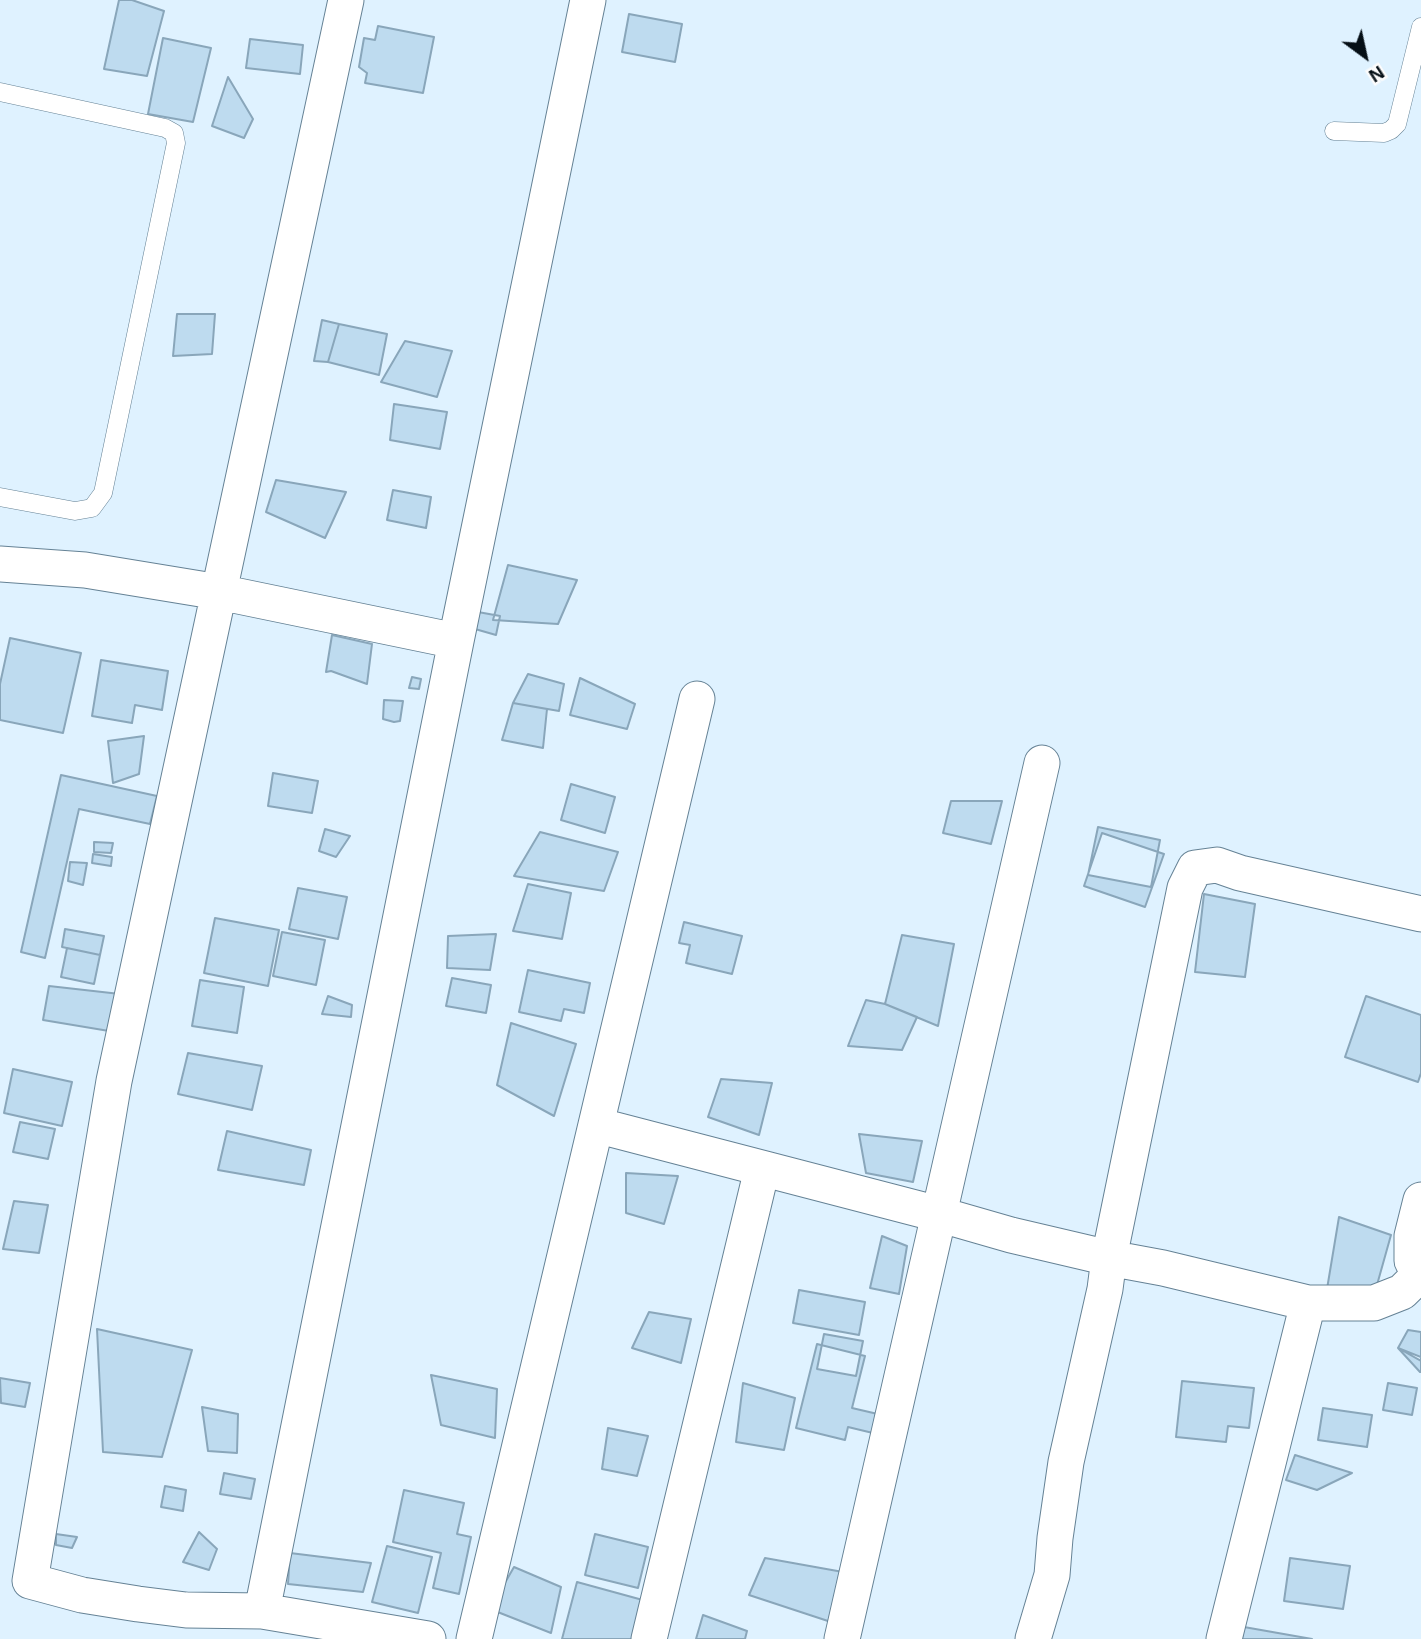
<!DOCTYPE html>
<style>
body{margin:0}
#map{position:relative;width:1421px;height:1639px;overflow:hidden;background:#dff2ff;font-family:Helvetica,sans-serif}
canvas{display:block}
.north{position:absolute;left:1330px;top:21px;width:70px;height:70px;-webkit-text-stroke:5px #fcfcfc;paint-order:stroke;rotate:147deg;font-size:19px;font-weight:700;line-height:28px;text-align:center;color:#050f16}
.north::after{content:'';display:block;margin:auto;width:24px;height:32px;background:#050f16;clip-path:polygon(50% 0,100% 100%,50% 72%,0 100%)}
</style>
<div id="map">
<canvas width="1421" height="1639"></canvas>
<div class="north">N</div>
</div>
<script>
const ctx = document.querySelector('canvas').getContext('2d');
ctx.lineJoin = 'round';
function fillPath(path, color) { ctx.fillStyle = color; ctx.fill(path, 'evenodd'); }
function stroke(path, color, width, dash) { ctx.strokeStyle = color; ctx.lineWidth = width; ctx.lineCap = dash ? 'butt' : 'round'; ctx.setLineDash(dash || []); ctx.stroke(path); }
const building = new Path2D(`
 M119,0H132L164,11L147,76L104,69Z
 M629,14L682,24L675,62L622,52Z
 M378,26L434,37L423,93L365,83L367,73L359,67L364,38L375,40Z
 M163,38L211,48L193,122L148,114Z
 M250,39L303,45L300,74L246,68Z
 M228,77L253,119L244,138L212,126Z
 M177,314H215L212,354L173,356Z
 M322,320L339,324L328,362L314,361Z
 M339,324L387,334L379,375L328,362Z
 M405,341L452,351L437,397L381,382Z
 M394,404L447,412L440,449L390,440Z
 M276,480L346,492L325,538L266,512Z
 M393,490L431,497L426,528L387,520Z
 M508,565L577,580L558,624L493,620Z
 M478,612L500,616L496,635L475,629Z
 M332,635L372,644L367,684L331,671L326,672Z
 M10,638L81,653L63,733L0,720V684Z
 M101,660L168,671L162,710L135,705L132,723L92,716Z
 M528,674L564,684L559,711L513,703Z
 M412,677L421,679L419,689L409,688Z
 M580,678L635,704L627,729L570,715Z
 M384,700L403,701L400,721L394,722L383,719Z
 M513,703L547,709L543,748L502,740Z
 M144,736L139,774L113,783L108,741Z
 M273,773L318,781L312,813L268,806Z
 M61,775L157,796L150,824L79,809L45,958L21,952Z
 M571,784L615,797L605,833L561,820Z
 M951,801H1002L991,844L943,833Z
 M1098,827L1160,840L1151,887L1088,875Z
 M325,829L350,836L336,857L319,851Z
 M540,832L618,852L604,891L514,876Z
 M1102,833L1164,854L1145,907L1084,886Z
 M94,842L113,843L111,853L94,852Z
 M93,854L112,857L111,866L92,863Z
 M70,862L87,863L83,885L68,881Z
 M528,884L571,893L562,939L513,931Z
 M298,888L347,897L338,939L289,929Z
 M1204,894L1255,904L1245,977L1195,972Z
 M215,918L279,930L268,986L204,973Z
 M684,922L742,936L732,974L686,963L690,945L679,943Z
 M65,929L104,936L100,955L62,947Z
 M282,932L325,940L316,985L273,976Z
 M496,934L490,970L447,968L448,936Z
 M902,935L954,944L938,1026L885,1004Z
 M67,948L100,955L94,984L61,977Z
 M528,970L590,983L584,1013L564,1009L561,1021L519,1012Z
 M452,978L491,985L486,1013L446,1006Z
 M200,980L244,987L237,1033L192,1026Z
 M49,986L120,994L115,1032L43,1020Z
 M328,996L352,1005L351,1017L322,1014Z
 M1366,996L1421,1015V1073L1418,1082L1345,1057Z
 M866,1000L885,1004L917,1017L902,1050L848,1046Z
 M511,1023L576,1044L554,1116L497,1085Z
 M188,1053L262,1066L252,1110L178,1094Z
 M13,1069L72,1082L62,1126L4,1113Z
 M721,1079L772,1083L759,1135L708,1117Z
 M20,1122L55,1129L48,1159L13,1152Z
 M227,1131L311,1150L304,1185L218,1170Z
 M859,1134L922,1141L913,1182L866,1173Z
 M626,1173L678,1176L664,1224L626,1213Z
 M14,1201L48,1205L39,1253L3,1249Z
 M1339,1217L1391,1235L1375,1292L1327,1289Z
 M882,1236L907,1246L899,1294L870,1288Z
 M799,1290L865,1302L859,1335L793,1323Z
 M649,1312L691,1319L681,1363L632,1348Z
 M97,1329L192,1350L162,1457L103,1452Z
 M1408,1330L1421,1332V1361L1398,1348Z
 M824,1334L863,1341L856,1376L817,1369Z
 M817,1344L865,1356L852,1408L882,1415L877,1434L848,1427L845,1440L796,1428Z
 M1398,1348L1421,1357V1372H1420Z
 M431,1375L497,1389L495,1438L441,1425Z
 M0,1378L30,1383L25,1407L1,1403Z
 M1182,1381L1254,1388L1249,1428L1228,1426L1226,1442L1176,1437Z
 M743,1383L795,1398L784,1450L736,1442Z
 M1388,1383L1417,1388L1412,1415L1383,1410Z
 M202,1407L238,1414L237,1453L208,1451Z
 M1323,1408L1372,1415L1367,1447L1318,1440Z
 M608,1428L648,1436L637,1476L602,1469Z
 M1295,1455L1352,1473L1317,1490L1286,1480Z
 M224,1473L255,1479L251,1499L220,1494Z
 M165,1486L186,1490L183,1511L161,1507Z
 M404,1490L464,1503L457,1534L471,1537L459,1594L433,1588L441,1553L393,1542Z
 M199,1532L217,1549L209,1570L183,1562Z
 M56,1534L77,1537L72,1548L56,1545Z
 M595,1534L648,1547L638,1588L585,1575Z
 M387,1546L432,1557L418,1613L372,1602Z
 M290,1553L371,1563L363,1592L288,1584Z
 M765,1558L843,1572L831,1622L749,1595Z
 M1290,1558L1350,1566L1343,1609L1284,1601Z
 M514,1567L561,1587L551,1633L490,1609Z
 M577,1582L650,1602L640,1639H562Z
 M703,1615L747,1631L745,1639H696Z
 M1244,1627L1312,1639H1242Z`);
const service = new Path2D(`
 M0,92L165,128L174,133L176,143L103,493L92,508L75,511L0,497
 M1334,131L1384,133L1391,130L1397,124L1421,27`);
const minor = new Path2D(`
 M346,0L114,1081L30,1581L82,1595L138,1604L186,1610L262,1611L428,1639
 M0,564L85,570L219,592L456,641
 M596,1125L938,1214L1011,1235L1109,1258L1105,1289L1066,1462L1055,1538L1052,1575L1033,1639
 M1421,1200L1412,1236V1261L1421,1275
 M1420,1274L1402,1292L1374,1303H1308L1163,1268L1109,1258L1185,888L1195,868L1217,865L1240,873L1421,914
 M262,1611L456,641L588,0
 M474,1639L697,699
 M649,1639L762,1169
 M842,1639L1042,763
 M1224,1639L1308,1303`);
fillPath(building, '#bedbef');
stroke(building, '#89a6ba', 2);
stroke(service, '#658295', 19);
stroke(minor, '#658295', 37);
stroke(service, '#fff', 18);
stroke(minor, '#fff', 35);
</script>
